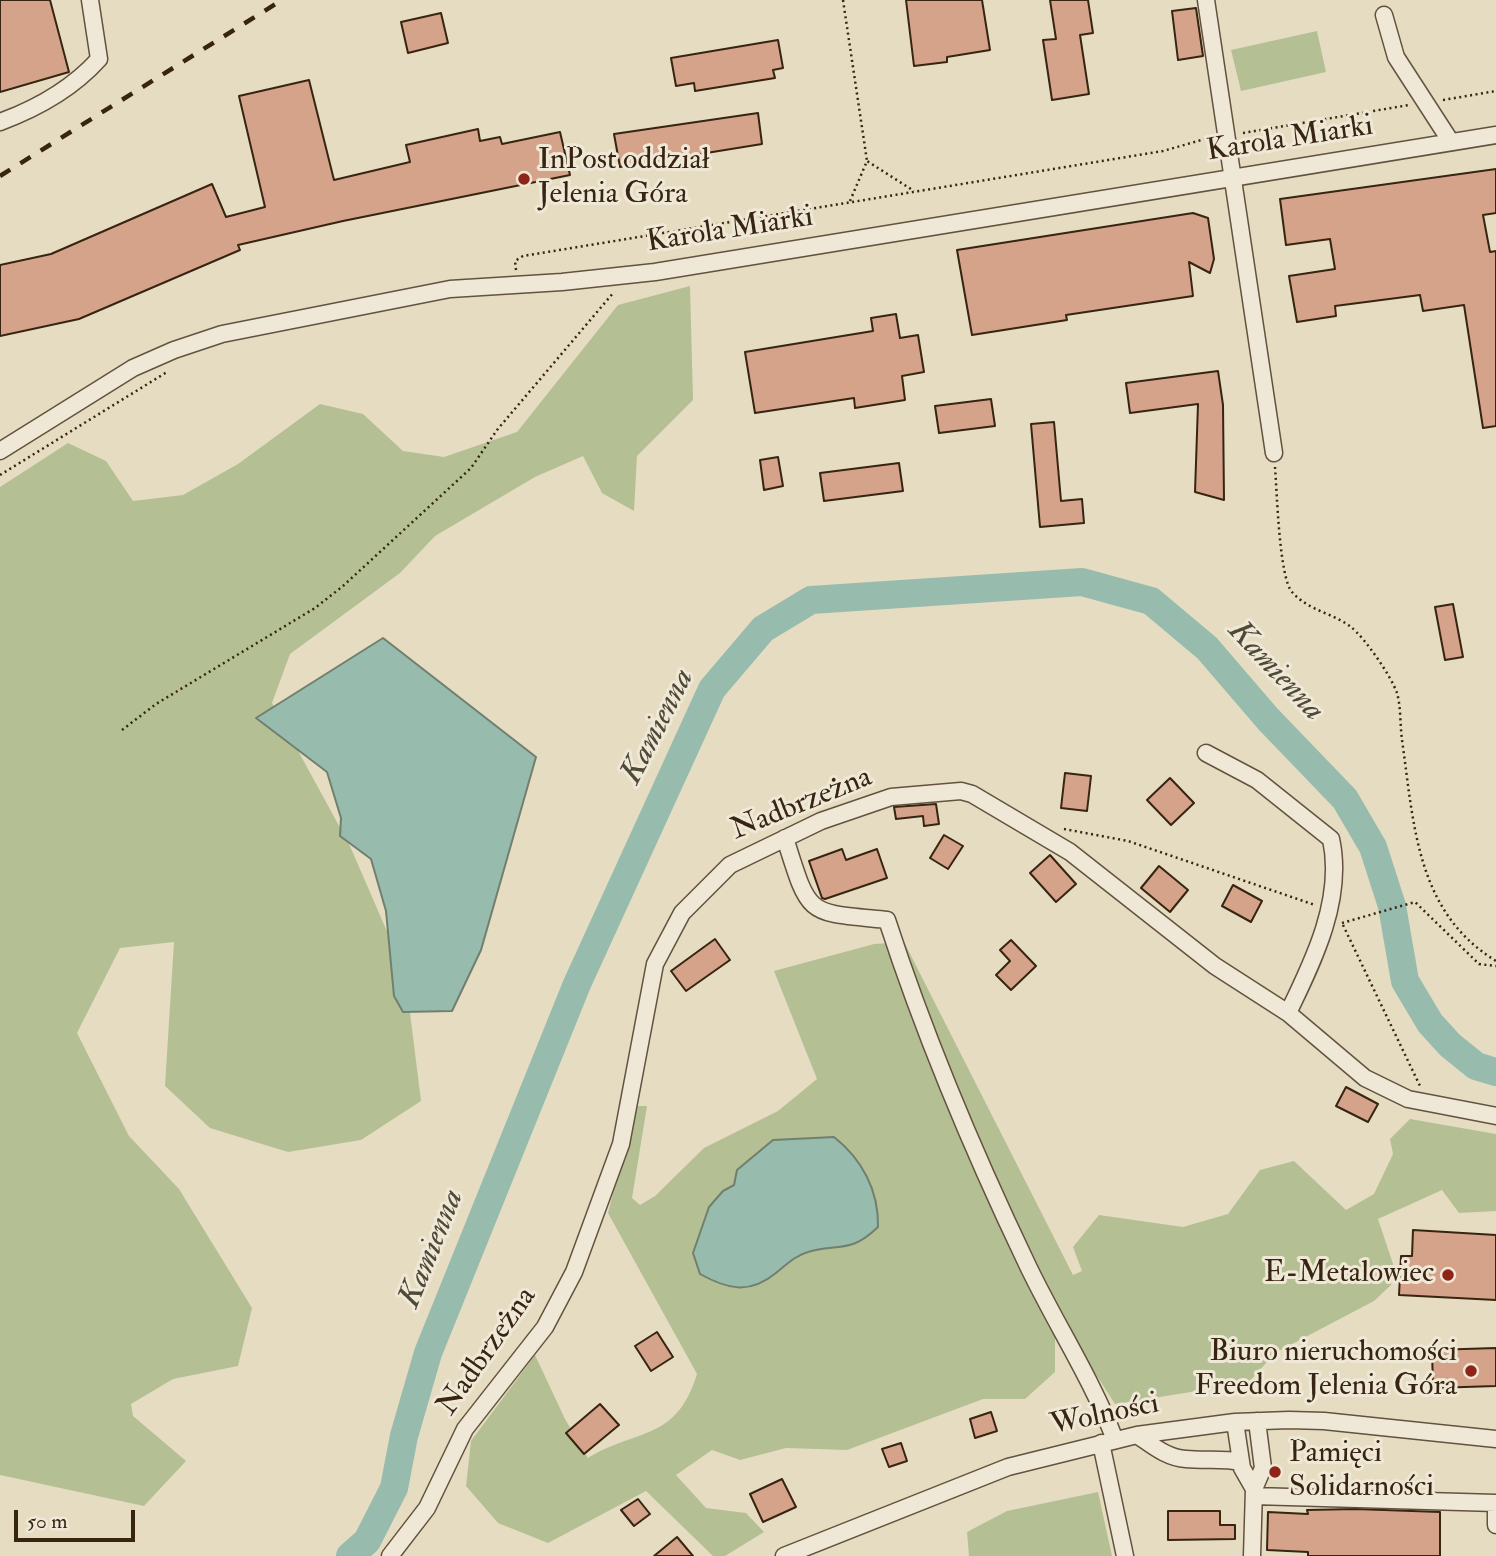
<!DOCTYPE html>
<meta charset="utf-8">
<style>
body{margin:0}
#map{position:relative;width:1496px;height:1556px;overflow:hidden;background:#e6dcc2;font-family:"IM FELL Double Pica",serif}
canvas{display:block}
.scale{position:absolute;left:14px;top:1510px;width:121px;height:32px;box-sizing:border-box;border:4px solid #372411;border-top:0;padding-left:9px;font-size:21px;line-height:24px;white-space:nowrap;color:#372411;-webkit-text-stroke:5px #efe8d7;paint-order:stroke}
</style>
<div id="map">
<canvas width="1496" height="1556"></canvas>
<div class="scale">50 m</div>
</div>
<script>
const ctx = document.querySelector('canvas').getContext('2d');
ctx.lineJoin = 'round';
function fillPath(path, color) { ctx.fillStyle = color; ctx.fill(path, 'evenodd'); }
function stroke(path, color, width, dash) { ctx.strokeStyle = color; ctx.lineWidth = width; ctx.lineCap = dash ? 'butt' : 'round'; ctx.setLineDash(dash || []); ctx.stroke(path); }
function write(font, color, halo, rows, align = 'center') {
  ctx.font = font + ' "IM FELL Double Pica",serif'; ctx.lineWidth = 6; ctx.setLineDash([]); ctx.textBaseline = 'middle'; ctx.strokeStyle = halo; ctx.fillStyle = color; for (const [text, x, y, turn = 0] of rows) {
    ctx.save(); ctx.translate(x, y); ctx.rotate((+turn || 0) * Math.PI / 180); ctx.textAlign = isNaN(turn) ? turn : align; if (halo) ctx.strokeText(text, 0, 0); ctx.fillText(text, 0, 0); ctx.restore();
  }
}
const green = new Path2D(`
 M1317,31L1326,72L1241,91L1231,50Z
 M690,286L693,400L637,456L634,511L602,493L583,456L535,477L435,536L400,573L290,654L272,703L350,846L405,973L421,1101L361,1140L288,1152L210,1128L165,1086L174,942L120,948L77,1033L129,1136L179,1189L252,1308L238,1366L173,1379L131,1404L133,1416L186,1461L144,1506L0,1475V487L68,443L106,461L133,501L183,495L238,464L320,404L363,414L403,451L444,457L517,432L618,305Z
 M904,942L1073,1275L1082,1271L1073,1247L1099,1215L1183,1227L1228,1214L1260,1170L1294,1161L1346,1210L1374,1194L1393,1154L1390,1139L1410,1119L1496,1134V1211L1459,1213L1442,1190L1378,1219L1394,1267L1391,1285L1374,1301L1275,1353L1248,1383L1115,1404L1071,1336L1055,1335V1372L1025,1399H983L847,1450L786,1448L740,1460L712,1450L676,1475L706,1508L746,1513L764,1532L725,1556H713L646,1491L548,1543L498,1523L466,1486L471,1441L535,1355L565,1419L588,1458C637,1428 676,1442 697,1374L608,1213L635,1106H647L632,1198L640,1205L655,1196L704,1148L778,1111L817,1079L774,971L874,944Z
 M1098,1492L1112,1556H969L967,1532L1007,1511Z`);
const water = new Path2D(`
 M383,638L536,757L481,950L452,1011L403,1012L394,996L386,911L371,859L340,836L341,818L327,772L256,718Z
 M834,1137C862,1159 879,1191 878,1227C850,1254 840,1243 808,1252C796,1255 786,1265 776,1273C749,1295 727,1289 700,1274L693,1253L709,1207L723,1191L734,1185L737,1170L773,1140Z`);
const river = new Path2D(`
 M350,1556L367,1541L394,1488L404,1436L428,1353L577,984L712,689L763,629L811,600L1082,582L1151,601L1207,648L1268,719L1345,799L1373,847L1392,906L1405,981L1430,1023L1450,1045L1476,1066L1496,1072`);
const building = new Path2D(`
 M0,0H50L69,72L0,92Z
 M906,0H982L990,50L947,57V62L914,66Z
 M1050,0H1088L1093,33L1080,35L1089,94L1052,100L1043,40L1056,39Z
 M1196,8L1203,56L1178,60L1172,11Z
 M441,13L448,43L408,53L401,22Z
 M778,40L783,68L773,70L775,78L695,91L694,83L676,86L671,58Z
 M309,80L334,180L410,162L406,145L478,129L480,141L500,137L502,144L560,132L570,175L343,221L238,245L240,250L79,319L0,336V265L51,254L212,184L226,217L265,207L239,96Z
 M758,113L762,144L620,167L614,134Z
 M1496,169V213L1483,215L1490,252L1496,251V426L1483,428L1464,305L1423,311L1420,295L1335,306L1336,316L1297,322L1289,276L1335,269L1330,239L1286,245L1280,199Z
 M1193,213L1208,218L1214,259L1210,273L1189,262L1193,296L1066,315L1067,320L972,335L957,250Z
 M896,314L900,338L918,335L924,372L902,376L905,400L855,408L854,398L755,413L745,352L873,331L871,318Z
 M1218,371L1223,405L1224,500L1195,492L1198,404L1130,413L1126,383Z
 M991,399L995,426L939,433L935,406Z
 M1054,422L1061,501L1082,499L1084,523L1040,527L1031,424Z
 M778,457L783,486L764,490L760,460Z
 M899,463L903,491L824,501L820,473Z
 M1453,604L1463,657L1445,660L1435,607Z
 M1065,773L1091,776L1087,811L1061,808Z
 M1170,778L1194,803L1171,825L1147,800Z
 M936,804L939,824L924,826L923,816L896,819L894,807Z
 M944,835L963,846L948,869L930,858Z
 M842,849L846,860L877,849L887,878L825,899L822,898L809,861Z
 M1050,855L1076,884L1056,902L1030,873Z
 M1159,866L1188,890L1170,912L1141,888Z
 M1233,885L1262,901L1251,922L1222,906Z
 M715,939L730,960L686,991L671,971Z
 M1011,940L1036,966L1011,990L996,975L1010,961L1000,950Z
 M1346,1087L1378,1104L1368,1122L1336,1106Z
 M1413,1230L1496,1235V1300L1399,1295L1401,1256H1412Z
 M657,1332L673,1357L651,1371L635,1346Z
 M1496,1348V1386L1433,1388L1432,1350Z
 M600,1404L619,1425L584,1454L566,1433Z
 M991,1412L997,1431L975,1438L970,1419Z
 M901,1443L907,1461L889,1467L882,1449Z
 M782,1479L796,1507L763,1522L750,1494Z
 M638,1499L650,1514L634,1526L621,1510Z
 M1356,1509L1440,1512V1556H1308V1552L1267,1550L1268,1512L1308,1514L1307,1510Z
 M1168,1511H1220V1525H1235V1539L1168,1540Z
 M677,1537L693,1556H654Z`);
const path = new Path2D(`
 M843,0L867,161
 M1443,100L1496,91
 M1243,133L1409,105
 M850,201L867,161L914,191
 M516,270L515,261L523,256L1163,151L1212,137
 M1275,467C1277,491 1279,577 1292,592C1309,611 1333,613 1351,627C1365,638 1391,676 1397,693C1401,707 1400,725 1402,740C1414,824 1416,912 1496,961
 M0,475L167,372
 M122,730L156,704L315,608L343,586L471,468L497,430L614,292
 M1064,829L1128,841L1315,905
 M1342,923L1415,902L1479,964L1496,966
 M1343,925L1420,1086`);
const minor = new Path2D(`
 M1206,0L1274,453
 M1384,15L1396,57L1451,142
 M0,122C38,108 72,89 99,59L90,0
 M0,451L133,368L174,350L222,334L450,289L562,282L655,272L1496,135
 M1206,753L1257,780L1331,839C1344,898 1314,960 1288,1013
 M785,838C810,918 806,912 887,920C925,1037 974,1153 1027,1264C1055,1323 1092,1379 1115,1440
 M1235,1422L1242,1468L1254,1489L1252,1556
 M1137,1435C1152,1445 1167,1458 1186,1459C1205,1461 1222,1458 1241,1462
 M1101,1443L1125,1556
 M1254,1489L1263,1468L1257,1421
 M1254,1496L1496,1503
 M1496,1503V1525
 M390,1556L427,1508L465,1429L545,1327L574,1272L621,1144L655,964L682,913L730,865L821,821L891,797L961,791L972,794L1070,852L1215,966L1288,1013L1365,1078L1408,1099L1496,1116
 M784,1556L1008,1467L1137,1435L1235,1422L1289,1420L1324,1421L1496,1439`);
const rail = new Path2D(`
 M0,176L282,0`);
const markers = [
 [524,179,7,"#8f2418"],
 [1448,1275,7,"#8f2418"],
 [1471,1371,7,"#8f2418"],
 [1275,1472,7,"#8f2418"]
];
const streetNames = [
 ["Karola Miarki",1290,140,-9],
 ["Karola Miarki",730,231,-9],
 ["Nadbrzeżna",802,805,-22],
 ["Nadbrzeżna",488,1352,-55],
 ["Wolności",1105,1416,-12]
];
const poiNames = [
 ["InPost oddział",538,162],
 ["Jelenia Góra",538,196],
 ["E-Metalowiec",1434,1275,"right"],
 ["Biuro nieruchomości",1457,1354,"right"],
 ["Freedom Jelenia Góra",1457,1388,"right"],
 ["Pamięci",1289,1455],
 ["Solidarności",1289,1489]
];
const waterNames = [
 ["Kamienna",1275,672,47],
 ["Kamienna",659,727,-63],
 ["Kamienna",433,1249,-68]
];
fillPath(green, '#b4c094');
fillPath(water, '#97bcad');
stroke(water, '#717f6f', 2);
stroke(river, '#97bcad', 28);
fillPath(building, '#d5a28a');
stroke(building, '#372411', 2);
stroke(minor, '#63523d', 19);
stroke(path, '#372411', 2.5, [2, 3.5]);
stroke(minor, '#efe8d7', 16);
stroke(rail, '#372411', 4.5, [12, 12]);
for (const [x, y, r, color] of markers) { const dot = new Path2D(); dot.arc(x, y, r, 0, 2 * Math.PI); ctx.fillStyle = color; ctx.fill(dot); stroke(dot, '#efe8d7', 2.5); }
write('30px', '#372411', '#efe8d7', streetNames);
write('30px', '#372411', '#efe8d7', poiNames, 'left');
write('italic 32px', '#4f4a38', '#efe8d7', waterNames);
</script>
